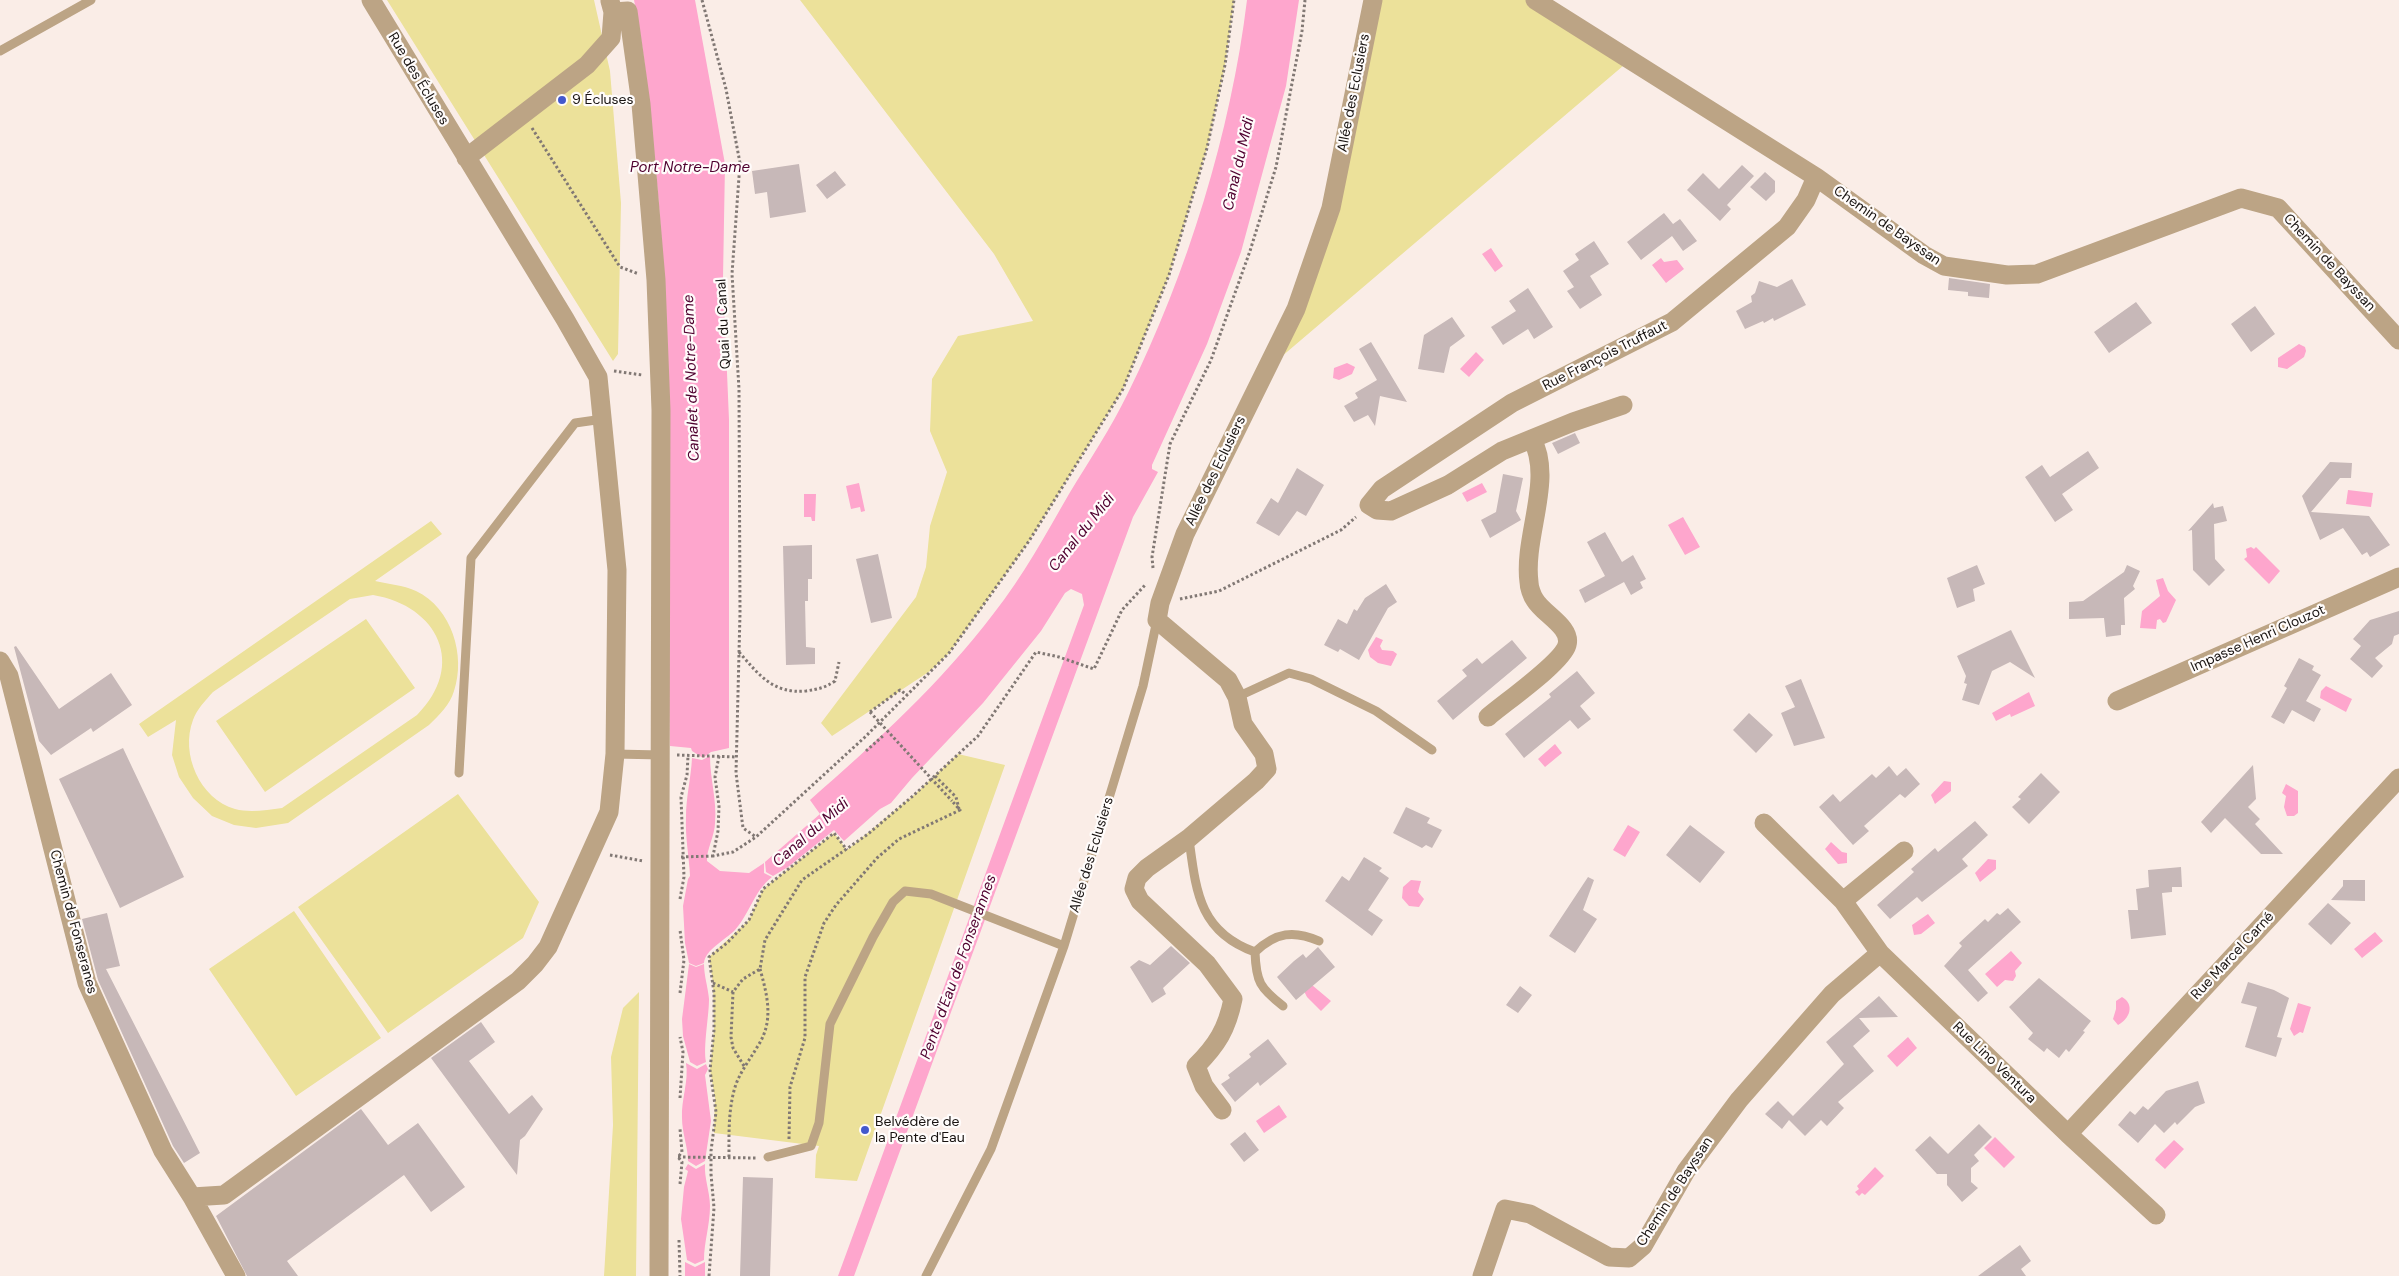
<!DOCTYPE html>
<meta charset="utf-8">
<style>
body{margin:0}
canvas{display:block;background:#faede7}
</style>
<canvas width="2399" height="1276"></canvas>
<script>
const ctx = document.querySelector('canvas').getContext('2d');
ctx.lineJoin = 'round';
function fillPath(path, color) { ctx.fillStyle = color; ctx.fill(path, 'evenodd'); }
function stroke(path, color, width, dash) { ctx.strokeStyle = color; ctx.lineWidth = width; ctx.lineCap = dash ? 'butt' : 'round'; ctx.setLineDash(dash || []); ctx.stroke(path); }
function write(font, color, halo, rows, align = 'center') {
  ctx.font = font + ' "DM Sans",sans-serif'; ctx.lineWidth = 4.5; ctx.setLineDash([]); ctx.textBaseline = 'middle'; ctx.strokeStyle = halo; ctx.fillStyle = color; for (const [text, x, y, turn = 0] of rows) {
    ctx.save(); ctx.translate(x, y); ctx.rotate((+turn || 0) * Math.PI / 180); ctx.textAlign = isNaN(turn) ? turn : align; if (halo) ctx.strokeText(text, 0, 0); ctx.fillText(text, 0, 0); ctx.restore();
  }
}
const green = new Path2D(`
 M387,0H594L610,71L621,203L618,354L613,361Z
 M800,0H1234L1225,65L1207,148L1169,275L1123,389L1029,541L949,653L930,671L832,736L821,723L916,597L926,567L930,526L947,472L930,431L932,379L958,336L1033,321L994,254Z
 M1373,0H1535L1630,60L1274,363L1331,208Z
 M431,521L442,534L375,581C388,584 403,585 416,591C452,608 466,656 454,691C450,705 439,715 429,725L288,823L256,828L234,825L212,816L193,798L179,777L172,755L176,720L148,737L139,724ZM373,595C438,606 467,665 417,715L282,808C267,810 250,813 235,809C200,799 180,754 193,720C197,709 205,701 213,692L350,599Z
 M366,619L415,688L265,792L216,721Z
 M958,754L1005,765L857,1181L815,1178L816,1155L819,1146L714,1133L715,1098L710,1070L714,1030L713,983L709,957L749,920L763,889L834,833L847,850L914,795Z
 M458,794L539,902L523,938L388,1033L298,907Z
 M294,911L381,1038L296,1096L209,969Z
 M639,992L636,1276H604L613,1125L611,1057L623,1008Z`);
const water = new Path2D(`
 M634,0H695L725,164L723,278L729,420V748L711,752L703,758L692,751L691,748L670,746C666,555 674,363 656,172C650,115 646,57 634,0Z
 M1247,0H1299L1286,86L1241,252L1207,344L1152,465V469L1158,472L1133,517L854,1276H838L1084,605L1082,594L1071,589L1065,593L1041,631L983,703L912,778L891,803L880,809L844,841L834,830L788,867L773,876L766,872L765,862L820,814L810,800C876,742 941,683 994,613C1023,576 1046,534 1069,494C1089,461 1111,428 1128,393C1187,274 1231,132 1247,0Z
 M1491,248L1503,266L1495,272L1482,254Z
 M1661,258L1664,262L1677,260L1684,269L1666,283L1652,265Z
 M2299,344L2305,347L2306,351L2304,357L2287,369L2278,367V358Z
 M1476,352L1484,360L1469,377L1460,369Z
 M1347,363L1355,367L1352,374L1339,380L1333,378L1334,368Z
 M859,483L865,511L861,512L860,507L851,509L846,486Z
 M1482,483L1487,492L1467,502L1462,493Z
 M2348,490L2373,493L2371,507L2346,504Z
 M804,494H816L815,521H812L811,517H804Z
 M1683,517L1700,547L1685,555L1668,525Z
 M2251,547L2254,549L2256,547L2280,571L2269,584L2244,559L2247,557L2246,549Z
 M2163,578L2168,591L2176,600L2166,622L2163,623L2160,619L2157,620L2156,629L2140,628L2142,611L2160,596L2156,580Z
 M1376,637L1383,640L1380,646L1382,650L1393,651L1397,654L1391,666L1378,663L1370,657L1368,650Z
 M2326,686L2352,699L2346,712L2320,698L2321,691Z
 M2029,692L2035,706L2011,717L2010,714L1996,721L1992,713Z
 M1555,744L1562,753L1545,767L1538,759Z
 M710,756C710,779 717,800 715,823C715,835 706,851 707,861L720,871L749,873L764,863V873L772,877C754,891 750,913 735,930C725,940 705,950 704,963L696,966L689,963L685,943L683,906L688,879L690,876C689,856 685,837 686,817C686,797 691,778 692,758L702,760Z
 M1944,781L1951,782V791L1935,804L1931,795Z
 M2286,784L2298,791V813L2294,816H2287L2284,807L2286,796L2282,793Z
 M1628,825L1640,832L1625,857L1613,850Z
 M1831,842L1842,852L1847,853V863L1838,864L1825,849Z
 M1988,859L1996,860V869L1980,882L1975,873Z
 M1411,880L1421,881L1418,892L1424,899L1419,907L1409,906L1402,898L1403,887Z
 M1928,914L1935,923L1921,934L1914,935L1912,925Z
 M2375,932L2383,941L2362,958L2354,949Z
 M2011,951L2022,963L2015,971L2016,976L2013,981L2005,980L1997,987L1985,974Z
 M689,964L696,967L704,964C704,976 708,987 709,999C709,1017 703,1046 706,1062L697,1066L690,1062L683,1036L682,1019Z
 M1306,980L1331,1001L1321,1011L1307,997L1301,985Z
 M2122,997C2135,1004 2130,1019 2118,1025L2113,1019L2116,1009V1001Z
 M2298,1003L2311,1007L2303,1033L2300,1032L2294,1036L2290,1029Z
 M1908,1037L1917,1048L1897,1067L1887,1056Z
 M686,1063L697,1069L706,1064L708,1069L705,1075L711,1121L705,1161L696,1166L688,1161C688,1147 682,1133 682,1118C681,1100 689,1081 686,1063Z
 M1279,1105L1287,1117L1264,1133L1256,1121Z
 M1995,1137L2015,1157L2004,1168L1984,1148Z
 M2174,1140L2184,1149L2165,1169L2155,1160L2156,1158Z
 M688,1164L696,1169L705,1164C704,1178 710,1192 710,1206C710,1225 704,1242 704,1260L695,1264L687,1260L681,1219L684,1187L688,1171L685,1169Z
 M1875,1167L1884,1176L1865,1195L1862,1193L1859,1196L1855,1192L1859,1189L1857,1186Z
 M685,1262L695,1267L705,1262V1276H685Z`);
const building = new Path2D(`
 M799,164L806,212L770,218L767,192L755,194L752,171Z
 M1742,165L1754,176L1727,205L1731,209L1720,221L1687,190L1703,173L1719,189Z
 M835,171L846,185L827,199L816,185Z
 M1765,172L1775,181V192L1766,201L1750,187Z
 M1664,213L1673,224L1680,219L1697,241L1683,251L1672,236L1641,260L1627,242Z
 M1594,241L1609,264L1590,276L1602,295L1580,309L1567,291L1574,287L1563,271L1579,260L1575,254Z
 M1949,278L1990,284L1989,298L1968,296V292L1948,290Z
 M1792,279L1806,305L1774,321L1773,318L1764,323L1763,321L1745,329L1736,311L1752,302L1751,296L1755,293L1759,281L1777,287Z
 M1528,288L1553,327L1534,339L1528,329L1503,345L1491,327L1516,311L1509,301Z
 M2136,302L2152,323L2109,353L2094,332Z
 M2255,306L2275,334L2251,352L2231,324Z
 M1452,317L1465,336L1450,347L1444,373L1418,369L1424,335Z
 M1371,342L1407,402L1380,396L1375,426L1368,415L1354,422L1344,406L1358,398L1355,393L1377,380L1359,349Z
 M1575,433L1580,443L1558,454L1552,443Z
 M2088,451L2099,468L2062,494L2073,510L2055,522L2025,477L2042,465L2050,477Z
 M2330,462L2352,463L2351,478H2340L2311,512L2369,516L2390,545L2370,557L2367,552L2362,555L2343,528L2320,540L2302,496Z
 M1297,468L1324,485L1306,516L1297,511L1279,536L1256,523L1271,498L1278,503Z
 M1503,474L1523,478L1516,511L1521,520L1490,538L1481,520L1496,512Z
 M2213,503L2214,508L2223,506L2227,521L2214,524L2215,559L2225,570L2209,586L2193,570L2192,530L2188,531Z
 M1605,532L1622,562L1633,555L1646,579L1640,582L1643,588L1631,595L1624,582L1585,603L1579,590L1605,576L1587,542Z
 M812,545V579H808V601H805L806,647L815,648V664L786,665L783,546Z
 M878,554L892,618L871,623L856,559Z
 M1977,565L1985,584L1973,589L1975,601L1957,608L1947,578Z
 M2127,565L2140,571L2133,586L2135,589L2124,598L2125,625H2121V635L2106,637L2104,618L2069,619V602L2083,601L2124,572Z
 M1386,584L1397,602L1388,608L1359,660L1340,649L1338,652L1324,645L1338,619L1347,624L1354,609L1357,611L1365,598Z
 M2399,611V634L2394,636L2392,644L2375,658L2383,666L2372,678L2350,659L2361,646L2353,639L2370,620Z
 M2011,630L2035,678L2010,662L1992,671L1979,705L1962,700L1967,684L1964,683L1966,676L1957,656Z
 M1512,640L1527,658L1453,720L1437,701L1467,676L1462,670L1477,658L1482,664Z
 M16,646L59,709L111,673L132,705L93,732L91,728L51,755L39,741L14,647Z
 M2299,658L2314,666L2312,670L2321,675L2306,701L2321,709L2314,722L2292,710L2284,724L2271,717L2287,688L2284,686Z
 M1577,671L1595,693L1580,706L1591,719L1578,729L1570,720L1524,758L1505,734L1551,697L1549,694Z
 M1801,679L1825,738L1794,746L1781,713L1795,707L1785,686Z
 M1749,713L1773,735L1756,753L1733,730Z
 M123,748L184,877L120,908L59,779Z
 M2253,765L2256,799L2248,807L2260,819L2255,824L2283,854H2261L2225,818L2211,833L2201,822Z
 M1889,766L1897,776L1906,768L1920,784L1905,798L1900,794L1864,826L1869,831L1853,845L1819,807L1833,794L1840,802L1872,774L1876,778Z
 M2041,773L2060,792L2029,824L2012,807L2021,799L2018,797Z
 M1406,807L1430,818L1427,823L1442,830L1432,848L1426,845L1422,848L1393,833Z
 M1975,821L1988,835L1962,859L1968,866L1922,902L1917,897L1890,919L1877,905L1914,872L1911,869L1935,848L1938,852Z
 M1690,825L1725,852L1700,883L1666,855Z
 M1364,857L1382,868L1379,871L1389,878L1368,910L1383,920L1372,936L1325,901L1342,876L1349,881Z
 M2181,867L2182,887H2172V892L2162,893L2166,935L2131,939L2128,910H2138L2136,889L2149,887L2148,870Z
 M1588,877L1594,880L1583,910L1597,919L1575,953L1549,936Z
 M2343,880H2365V901L2331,900L2343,886Z
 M2328,903L2351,923L2331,945L2308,924Z
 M2008,908L2021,922L1968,970L1988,993L1978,1002L1944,966L1962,946L1959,943L1985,919L1988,922L1997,913L2000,915Z
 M107,913L120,966L106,969L200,1153L184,1163L173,1146L98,980L82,919Z
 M1171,946L1190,963L1163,988L1166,994L1152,1003L1130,967L1139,960L1150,965Z
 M1318,947L1335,967L1296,1000L1277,977L1294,961L1303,954L1306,958Z
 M2039,978L2091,1021L2083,1031L2085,1032L2069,1052L2066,1049L2059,1058L2047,1048L2044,1052L2028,1039L2033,1033L2009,1007Z
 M2248,982L2274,990L2289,998L2277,1037L2282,1038L2276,1057L2245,1047L2257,1007L2241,1003Z
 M1520,986L1532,995L1518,1013L1506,1005Z
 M1879,996L1898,1017L1859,1018L1870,1031L1853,1046L1874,1071L1838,1102L1844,1108L1827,1126L1821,1120L1805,1136L1789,1120L1782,1129L1765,1114L1778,1101L1793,1116L1844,1064L1826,1042Z
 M481,1022L495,1042L469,1061L509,1114L532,1095L543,1109L525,1136L520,1140L517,1175L431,1058Z
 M1268,1039L1287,1064L1260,1086L1258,1082L1235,1102L1221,1084L1230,1078L1228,1075L1251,1057L1249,1054Z
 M2198,1081L2205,1103L2195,1107L2177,1125L2175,1122L2164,1133L2155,1124L2138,1143L2118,1125L2130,1111L2135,1115L2143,1106L2148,1110L2166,1091Z
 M361,1109L388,1145L418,1123L465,1187L431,1212L404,1175L287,1261L298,1276H247L216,1216Z
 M1979,1124L1992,1137L1974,1155L1979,1161L1971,1168V1182L1978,1188L1962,1202L1947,1185V1174H1937L1915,1150L1930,1136L1948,1154Z
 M1245,1132L1259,1150L1244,1162L1230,1144Z
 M743,1177L773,1178L770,1276H740Z
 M2020,1245L2031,1261L2021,1269L2026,1276H1978Z`);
const path = new Path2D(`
 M702,0L726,89L740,163L732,274L739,389L740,613L736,773L743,828L756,837
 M532,128L620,267L639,274
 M614,371L642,375
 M1153,568L1152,557L1170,444L1211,360L1250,251L1276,167L1302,31L1305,0
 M1180,599L1219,591L1341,530L1356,517
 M739,652C759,675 773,694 806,691C818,689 825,688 835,681L839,662
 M870,712L900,690L907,695
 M866,751L884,735
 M677,755L736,757
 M719,756L715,777L719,806L718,831L713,856L733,852L756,837L865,737L949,653L1029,541L1123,389L1169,275L1207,148L1225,65L1234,0
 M935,776L956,797L959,809
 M610,855L643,861
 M681,857L713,856
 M680,899L684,877L681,797L687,775L688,756
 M713,983L733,992
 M680,993L684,960L680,930
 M744,1066L733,1048L731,1037L733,992L743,979L760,969L765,940L802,880L868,834L914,795L978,736L1036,652L1059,657L1094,669L1122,610L1146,584
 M680,1098L683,1052L680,1037
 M789,1139L790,1087L805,1038V977L824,923L836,905L877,858L899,839L960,810L952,801
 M678,1157L756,1158
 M729,1157C729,1133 728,1108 736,1084C742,1069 751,1058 759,1044C774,1020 767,994 760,969
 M680,1184L682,1162L678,1157L682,1152L680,1129
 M679,1240L680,1276
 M709,1276L714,1208L711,1174V1151L716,1112L710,1070L714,1030V993L709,957L727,943L749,920L763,889L834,833L847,850`);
const lane = new Path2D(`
 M0,51L91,0
 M1237,697L1289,673L1311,679L1376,711L1432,750
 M615,754L661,755
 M459,773L471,558L575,423L603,419
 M1189,839C1196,891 1199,932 1255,952C1276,932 1294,930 1319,941
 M1255,952C1256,982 1260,988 1283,1006
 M768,1157L811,1146L819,1123L830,1024L873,937L893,902L905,891L931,894L1064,946
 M926,1276L991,1149L1064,946L1143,686L1157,620`);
const street = new Path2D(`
 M1535,0L1816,177L1924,255L1944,266L2007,275L2037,274L2241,198L2278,208L2399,340
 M613,12L628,11L641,104L656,280L661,410L659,1276
 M466,158L587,65L611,38L613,12L610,1
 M1623,405L1573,422L1502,451L1448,485L1391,511L1377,510L1369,505L1382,489L1512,403L1672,322L1787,227L1806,200L1816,177
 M0,661L9,676L87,983L163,1151L192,1197L236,1276
 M2117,701L2399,577
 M1488,717C1504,703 1562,663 1567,645C1572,627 1543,614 1535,600C1532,596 1529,587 1529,582C1523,537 1554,479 1532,439
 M1764,823L1843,901L1880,953L2068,1134L2156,1215
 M1843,901L1904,851
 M1222,1110L1204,1086L1196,1066C1217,1045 1227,1029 1233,999L1207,964L1140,901L1134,889L1137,878L1147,868L1189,838L1256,781L1267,769L1264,754L1243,724L1237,697L1228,680L1157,620L1160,603L1185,534L1296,309L1331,208L1373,0
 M2068,1134L2399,778
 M192,1197L224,1195L518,981L535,964L548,947L609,812L615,754L617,570L598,377L565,319L371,0
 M1482,1276L1505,1209L1530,1214L1609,1257L1629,1258L1643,1246L1686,1171L1739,1100L1832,994L1880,953`);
const pathBridge = new Path2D(`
 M870,712L952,801`);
const markers = [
 [562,100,5,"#4359cd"],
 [865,1130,5,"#4359cd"]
];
const streetNames = [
 ["Rue des Écluses",418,79,59],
 ["Allée des Eclusiers",1354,93,-79],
 ["Chemin de Bayssan",1887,226,35],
 ["Chemin de Bayssan",2329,263,47],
 ["Quai du Canal",724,324,-93],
 ["Rue François Truffaut",1605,356,-27],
 ["Allée des Eclusiers",1216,471,-64],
 ["Impasse Henri Clouzot",2258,639,-24],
 ["Allée des Eclusiers",1092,855,-73],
 ["Chemin de Fonseranes",73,922,75],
 ["Rue Marcel Carné",2233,956,-47],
 ["Rue Lino Ventura",1994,1063,44],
 ["Chemin de Bayssan",1675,1192,-57]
];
const poiNames = [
 ["9 Écluses",572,100],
 ["Belvédère de",875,1122],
 ["la Pente d'Eau",875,1138]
];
const waterNames = [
 ["Canal du Midi",1239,164,-77],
 ["Port Notre-Dame",690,168],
 ["Canalet de Notre-Dame",692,378,-92],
 ["Canal du Midi",1082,533,-51],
 ["Canal du Midi",811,833,-41],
 ["Pente d'Eau de Fonserannes",959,967,-70]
];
fillPath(green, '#ece19a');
fillPath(water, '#fea6cd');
fillPath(building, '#c7b8b8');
stroke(path, '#817874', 3, [2.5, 2.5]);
stroke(lane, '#bca485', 9);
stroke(street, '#bca485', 19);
stroke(pathBridge, '#817874', 3, [2.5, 2.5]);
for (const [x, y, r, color] of markers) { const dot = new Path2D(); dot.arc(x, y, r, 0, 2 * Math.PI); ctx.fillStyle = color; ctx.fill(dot); stroke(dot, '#fffcfb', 2); }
write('14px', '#181311', '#fffcfb', streetNames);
write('14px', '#181311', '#fffcfb', poiNames, 'left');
write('italic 15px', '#4f012f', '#fffcfb', waterNames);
</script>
